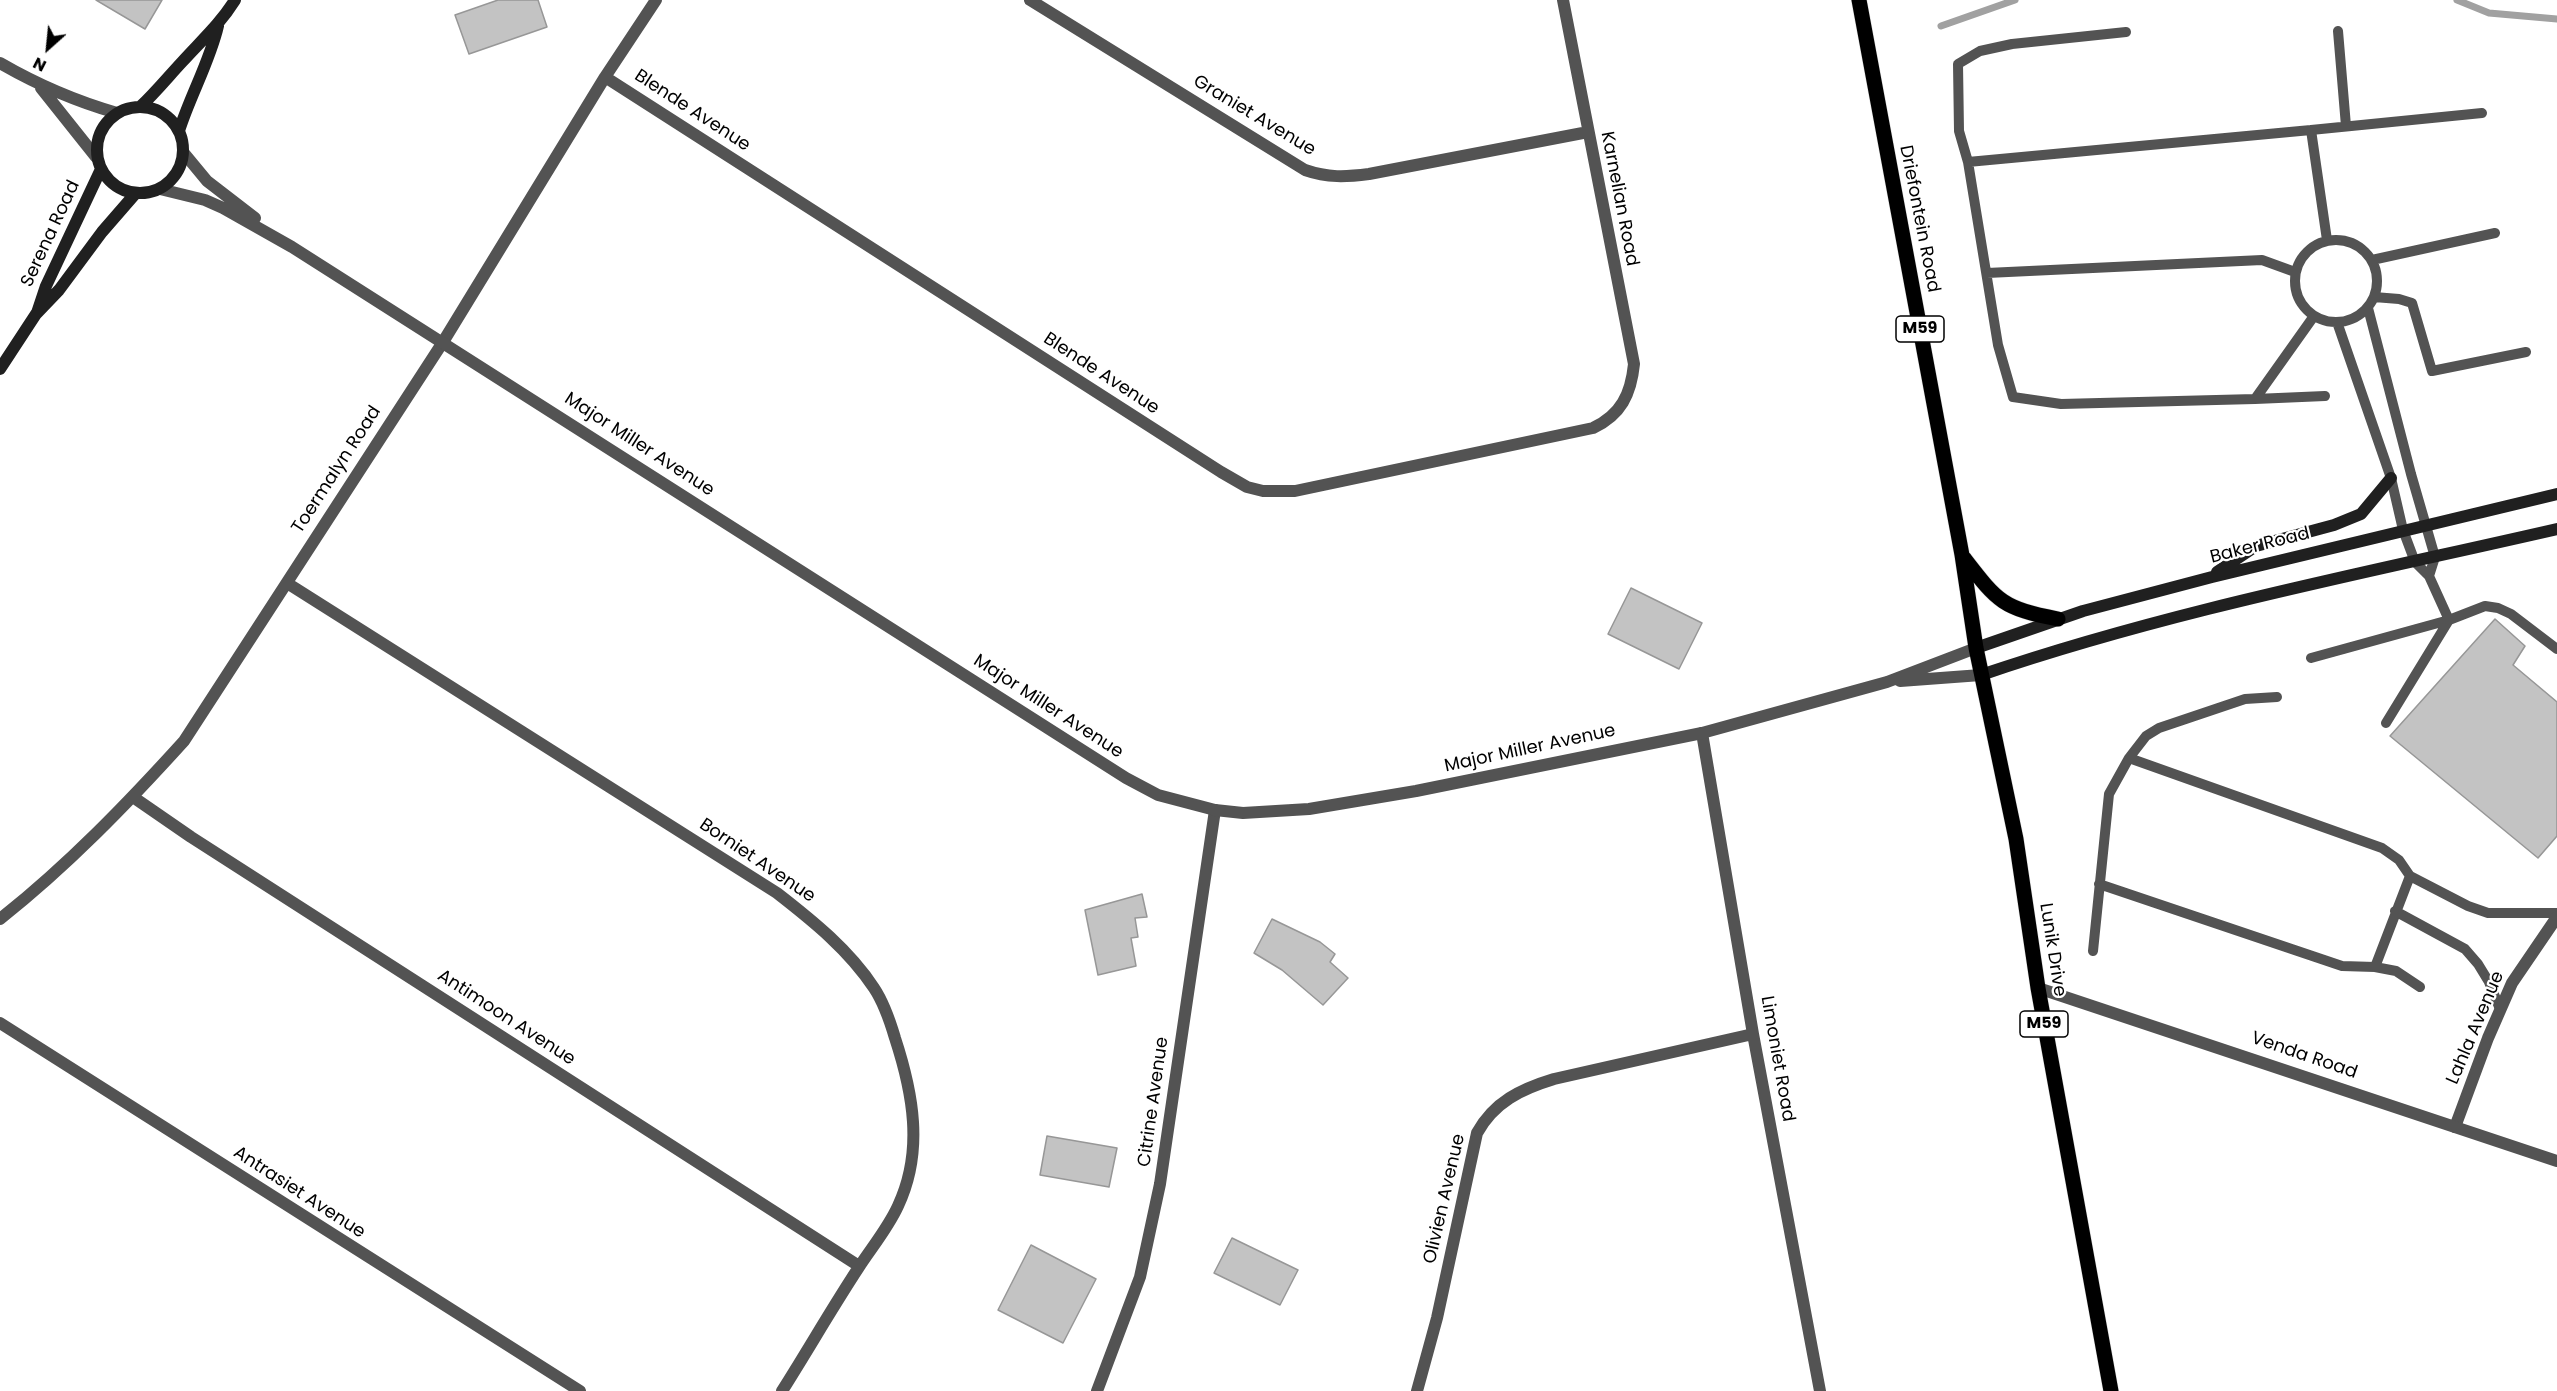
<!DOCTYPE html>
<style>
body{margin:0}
#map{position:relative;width:2557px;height:1391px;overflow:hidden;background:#fff;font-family:Poppins,sans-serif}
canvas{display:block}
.north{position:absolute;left:18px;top:18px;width:60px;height:60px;-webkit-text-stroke:4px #fff;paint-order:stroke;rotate:207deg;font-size:16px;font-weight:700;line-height:24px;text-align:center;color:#000}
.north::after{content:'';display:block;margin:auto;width:21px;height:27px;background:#000;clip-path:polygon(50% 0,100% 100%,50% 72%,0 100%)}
</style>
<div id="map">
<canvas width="2557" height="1391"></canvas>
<div class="north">N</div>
</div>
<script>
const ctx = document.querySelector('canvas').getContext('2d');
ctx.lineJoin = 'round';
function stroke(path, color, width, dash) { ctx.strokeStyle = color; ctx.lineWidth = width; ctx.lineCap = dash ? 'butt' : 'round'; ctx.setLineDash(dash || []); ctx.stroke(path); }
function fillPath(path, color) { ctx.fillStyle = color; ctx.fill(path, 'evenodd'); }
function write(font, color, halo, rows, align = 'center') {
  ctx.font = font + ' Poppins,sans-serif'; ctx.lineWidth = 4.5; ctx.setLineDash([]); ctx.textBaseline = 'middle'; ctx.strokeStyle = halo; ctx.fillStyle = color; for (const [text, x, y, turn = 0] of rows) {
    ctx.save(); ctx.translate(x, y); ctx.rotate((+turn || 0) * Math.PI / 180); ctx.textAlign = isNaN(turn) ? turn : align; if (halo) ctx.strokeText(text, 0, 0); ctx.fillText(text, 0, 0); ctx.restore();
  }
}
const stream = new Path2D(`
 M2457,0L2489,13L2557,19
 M1941,26L2015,0`);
const building = new Path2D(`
 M96,0H162L145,29Z
 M498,0H538L547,27L469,54L455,15Z
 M1631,588L1702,623L1679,669L1608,634Z
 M2495,619L2525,646L2513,665L2557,702V836L2538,858L2390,736Z
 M1142,894L1147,917L1135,918L1138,937L1131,938L1136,966L1098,975L1085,910Z
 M1272,919L1320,942L1335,954L1330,962L1348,978L1323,1005L1282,970L1254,953Z
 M1047,1136L1117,1148L1109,1187L1040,1175Z
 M1232,1238L1298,1270L1280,1305L1214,1273Z
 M1031,1245L1096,1279L1063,1343L998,1310Z`);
const service = new Path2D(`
 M2338,31L2346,126
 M2126,32L2012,44L1980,51L1958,64L1959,131L1968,162L1998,345L2013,397L2061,404L2255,399L2314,316
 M2311,130L2482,113
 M1968,162L2311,130L2327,240
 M2295 281a41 41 0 1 1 82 0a41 41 0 1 1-82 0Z
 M2372,260L2495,233
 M1987,273L2262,260L2295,272
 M2374,297L2399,299L2412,303L2432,371L2526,352
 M2368,308L2411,474L2435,557L2429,576
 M2337,322L2391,478L2403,530L2415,562L2429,576L2449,620L2386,723
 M2255,399L2325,396
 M2311,658L2449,620L2485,606L2498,608L2511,614L2557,649
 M2277,697L2245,699L2159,728L2146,736L2129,758L2382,848L2399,860L2410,876L2468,906L2488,913H2557
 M2099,884L2342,966L2375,967L2396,971L2420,987
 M2395,911L2465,949L2478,964L2489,982L2500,1009
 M2093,951L2109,794L2129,758
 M2375,967L2410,876`);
const minor = new Path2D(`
 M1030,0L1305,170C1328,178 1346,177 1369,174L1588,132
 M605,77L1221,472L1247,487L1263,491H1295L1593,428C1621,415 1631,394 1634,364L1563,0
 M287,583L777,893C813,921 849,950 874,988C884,1003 890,1021 895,1038C913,1093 924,1151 898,1206C888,1228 872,1247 859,1267C832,1308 808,1350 782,1391
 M1702,733L1753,1034L1820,1391
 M133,797L191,837L859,1266
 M0,919C67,866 127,804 184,741L443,342L605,77L656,0
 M0,1023L580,1391
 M2455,1127L2488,1038L2512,983L2557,917
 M1097,1391L1140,1277L1160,1184L1215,810
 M1417,1391L1437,1318L1477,1133C1494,1102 1521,1089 1554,1079L1753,1034`);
const tertiary = new Path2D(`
 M0,63C38,85 75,101 117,113
 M41,88L96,157
 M183,152L207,181L255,218
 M160,189L205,200L223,208L292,247L1126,778L1158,795L1215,810L1243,813L1309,809L1416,791L1702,733L1887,682L1976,648
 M1900,681L1981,675
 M2038,988L2557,1161`);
const secondary = new Path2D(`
 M97 150a43 43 0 1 1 86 0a43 43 0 1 1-86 0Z
 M140,107C155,93 168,77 182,62C201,41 220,24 235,0
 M179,131C190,96 210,61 218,26
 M37,313L46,286L101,169
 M0,369L36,314L59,290L102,232L135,194
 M2217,572L2256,546L2334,525L2361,514L2391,478
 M1976,648L2083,611L2212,577L2557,494
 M1981,675C2168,611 2365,573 2557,529`);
const primary = new Path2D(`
 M1859,0L1962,555L1976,648L2016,839L2038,988L2111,1391
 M1964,558C1998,602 2002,608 2058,619`);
const shields = [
 [1920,329,48],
 [2044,1024,48]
];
const shieldNames = [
 ["M59",1920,329],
 ["M59",2044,1024]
];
const streetNames = [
 ["Blende Avenue",692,111,33],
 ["Graniet Avenue",1254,116,31],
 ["Karnelian Road",1619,199,79],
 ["Driefontein Road",1919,219,79],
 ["Serena Road",51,234,-65],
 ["Blende Avenue",1101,374,33],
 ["Major Miller Avenue",639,445,33],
 ["Toermalyn Road",337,470,-57],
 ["Baker Road",2260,546,-14],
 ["Major Miller Avenue",1048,707,33],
 ["Major Miller Avenue",1530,749,-12],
 ["Borniet Avenue",757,861,34],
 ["Lunik Drive",2052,950,81],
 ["Antimoon Avenue",506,1018,33],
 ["Lahla Avenue",2476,1028,-67],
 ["Venda Road",2304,1056,19],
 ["Limoniet Road",1777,1059,80],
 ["Citrine Avenue",1154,1102,-82],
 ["Antrasiet Avenue",299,1193,33],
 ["Olivien Avenue",1445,1199,-77]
];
stroke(stream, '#a1a1a1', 7);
fillPath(building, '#c3c3c3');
stroke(building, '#979797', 1.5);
stroke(primary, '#dbdbdb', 16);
stroke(service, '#535353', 10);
stroke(minor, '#535353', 12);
stroke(tertiary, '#535353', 12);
stroke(secondary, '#202020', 12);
stroke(primary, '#000', 15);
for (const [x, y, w] of shields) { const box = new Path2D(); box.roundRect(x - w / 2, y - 13, w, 26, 4.5); ctx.fillStyle = '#fff'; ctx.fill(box); stroke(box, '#000', 1.5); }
write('bold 16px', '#000', null, shieldNames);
write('18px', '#000', '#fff', streetNames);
</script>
